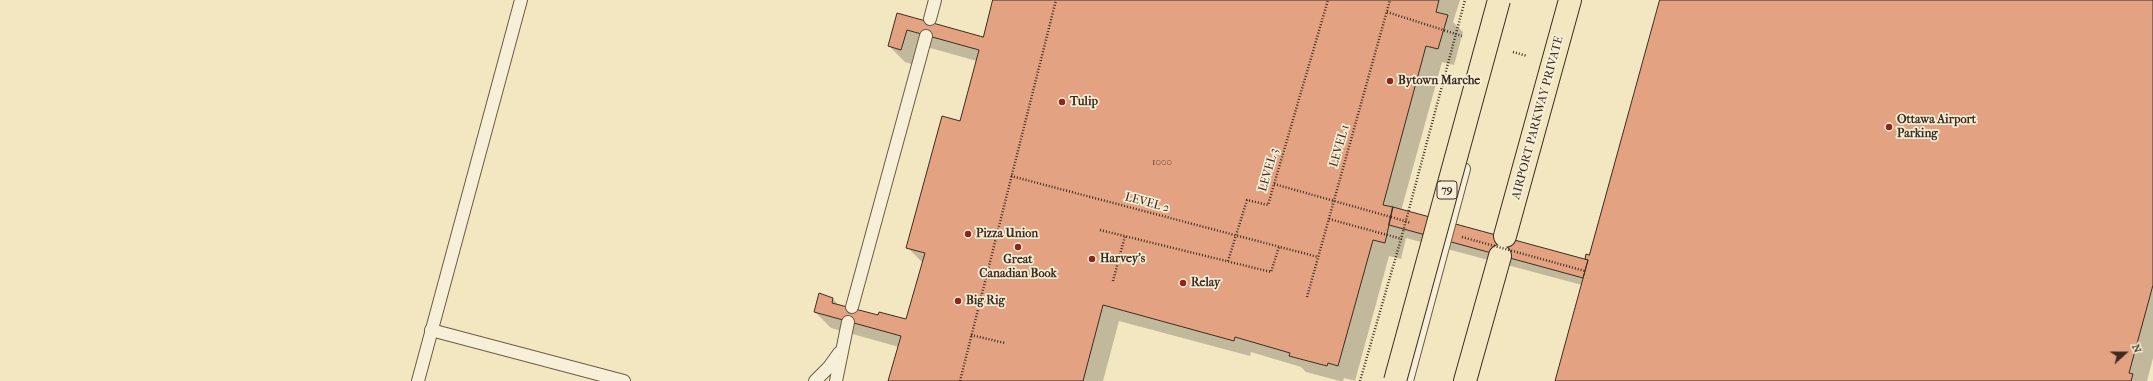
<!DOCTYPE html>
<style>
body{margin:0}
#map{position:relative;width:2153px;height:381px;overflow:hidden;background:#f3e7c2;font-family:"IM FELL French Canon",serif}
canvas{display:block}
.north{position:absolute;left:2105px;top:333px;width:40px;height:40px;-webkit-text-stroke:3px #f7efd7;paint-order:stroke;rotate:69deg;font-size:11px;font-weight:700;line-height:16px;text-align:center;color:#3d2d20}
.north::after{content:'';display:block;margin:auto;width:14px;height:18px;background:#3d2d20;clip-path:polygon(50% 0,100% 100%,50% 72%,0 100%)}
</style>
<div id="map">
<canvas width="2153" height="381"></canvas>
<div class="north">N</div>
</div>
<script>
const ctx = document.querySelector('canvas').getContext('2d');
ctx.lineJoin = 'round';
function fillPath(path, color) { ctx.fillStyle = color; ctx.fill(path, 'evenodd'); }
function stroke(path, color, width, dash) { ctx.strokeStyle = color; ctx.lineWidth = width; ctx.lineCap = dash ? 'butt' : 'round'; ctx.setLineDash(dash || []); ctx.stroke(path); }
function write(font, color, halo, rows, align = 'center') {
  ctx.font = font + ' "IM FELL French Canon",serif'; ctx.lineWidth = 3.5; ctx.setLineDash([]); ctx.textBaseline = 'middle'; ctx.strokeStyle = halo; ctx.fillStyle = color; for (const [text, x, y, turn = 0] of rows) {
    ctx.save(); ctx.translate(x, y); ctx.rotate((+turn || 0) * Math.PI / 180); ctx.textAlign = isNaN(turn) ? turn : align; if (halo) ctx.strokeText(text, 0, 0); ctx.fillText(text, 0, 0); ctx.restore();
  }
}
const shadow = new Path2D(`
 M994,0H1460L1453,22L1463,32L1454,65L1442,62L1401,211L1586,260L1587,255L1590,256L1660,0H2153V358L2147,381H1556L1582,285L1406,238L1401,259L1389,256L1355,381L1344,378L1343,381H1340L1306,372L1301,367L1251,352L1250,356L1119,321L1103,381H889L899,347L831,328L815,312L833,299L840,306L879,316L906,321L923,263L908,248L960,122L977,61L923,46L917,66L905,62L889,46L897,14L983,38Z`);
const building = new Path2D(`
 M993,0H1439L1436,12L1448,15L1438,49L1426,46L1383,205L1393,207L1385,243L1373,240L1338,366L1328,363L1327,366L1289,356L1290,353L1235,337L1234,341L1103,305L1083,381H888L901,336L814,312L819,293L833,298L832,303L878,315L879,312L906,319L925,253L906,248L942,116L960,121L979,50L907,30L901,50L888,46L897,13L983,37Z
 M1660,0H2153V285L2129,373L2133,374L2131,381H1555L1588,260L1585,259L1586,254L1589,255Z
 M1393,207L1588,260L1583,278L1389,225Z`);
const path = new Path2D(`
 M1387,12L1462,36
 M1513,52L1527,56
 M1011,176L1318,257
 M1274,184L1391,217
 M1329,219L1402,239
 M1100,230L1271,272L1279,247
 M1228,261L1247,200L1268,205L1328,0
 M1113,281L1125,236
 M1307,297L1390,0
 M971,335L1005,343
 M960,381L1056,0
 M1360,381L1401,239L1465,0`);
const service = new Path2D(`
 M930,19L935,0
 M852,307L926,36
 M431,330L624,381
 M418,381L521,0
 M815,381L829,367L839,353
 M836,381L848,322
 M1407,381L1464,169`);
const trunk = new Path2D(`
 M1505,236L1570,0
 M1465,381L1500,256`);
const pathBridge = new Path2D(`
 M1391,217L1411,223
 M1462,237L1585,271`);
const trunkBridge = new Path2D(`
 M1395,381L1499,0`);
const markers = [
 [1390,81,4,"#8f2418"],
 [1062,102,4,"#8f2418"],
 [1889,127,4,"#8f2418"],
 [968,234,4,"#8f2418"],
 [1018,247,4,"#8f2418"],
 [1092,259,4,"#8f2418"],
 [1183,283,4,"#8f2418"],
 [958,301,4,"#8f2418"]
];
const numberNames = [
 ["1000",1162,163]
];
const shields = [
 [1447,190,20]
];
const shieldNames = [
 ["79",1447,190]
];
const poiNames = [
 ["Bytown Marche",1398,81],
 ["Tulip",1070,102],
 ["Ottawa Airport",1897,120],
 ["Parking",1897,134],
 ["Pizza Union",976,234],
 ["Harvey's",1100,259],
 ["Great",1018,260,"center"],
 ["Canadian Book",1018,274,"center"],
 ["Relay",1191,283],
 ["Big Rig",966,301]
];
const streetNames = [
 ["AIRPORT PARKWAY PRIVATE",1538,118,-75],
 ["LEVEL 1",1340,146,-74],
 ["LEVEL 3",1269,170,-74],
 ["LEVEL 2",1147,203,15]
];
fillPath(shadow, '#0003');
fillPath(building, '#e3a282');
stroke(building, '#3d2d20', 1);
stroke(service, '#6a5c48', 14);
stroke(trunk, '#3d2d20', 24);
stroke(path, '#3d2d20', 2.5, [1, 2]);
stroke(service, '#f7efd7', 12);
stroke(trunk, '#f3e7c2', 22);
stroke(trunkBridge, '#3d2d20', 24, []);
stroke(pathBridge, '#3d2d20', 2.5, [1, 2]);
stroke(trunkBridge, '#f3e7c2', 22);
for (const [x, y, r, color] of markers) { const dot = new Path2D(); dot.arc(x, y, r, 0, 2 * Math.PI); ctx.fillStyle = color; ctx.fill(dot); stroke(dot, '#f7efd7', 1.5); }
write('10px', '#664a38', null, numberNames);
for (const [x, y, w] of shields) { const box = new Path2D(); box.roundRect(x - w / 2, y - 9, w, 18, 3); ctx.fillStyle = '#f7efd7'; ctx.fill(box); stroke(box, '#3d2d20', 1); }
write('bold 11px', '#3d2d20', null, shieldNames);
write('bold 12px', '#3d2d20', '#f7efd7', poiNames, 'left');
write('12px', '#3d2d20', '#f7efd7', streetNames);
</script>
